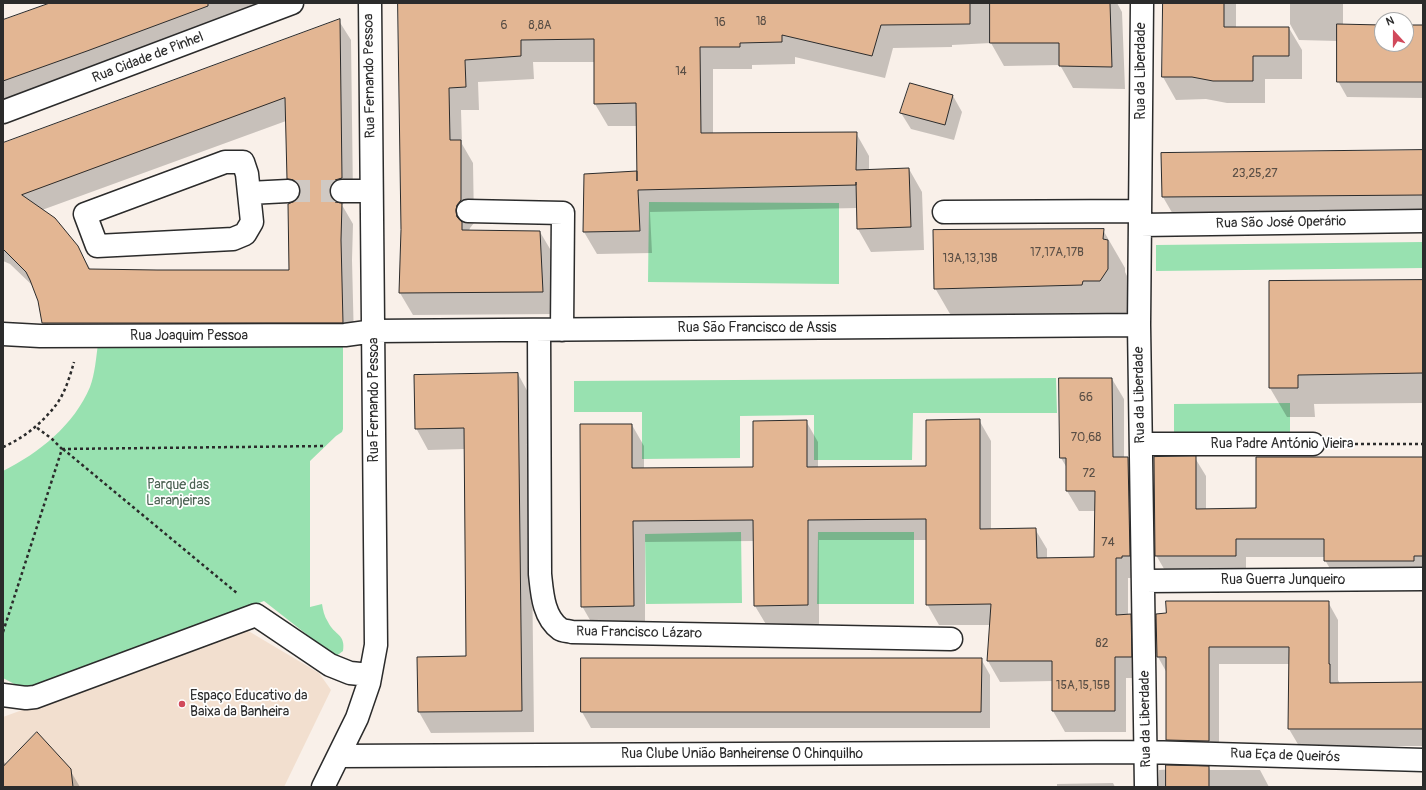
<!DOCTYPE html>
<meta charset="utf-8">
<style>
body{margin:0}
#map{position:relative;width:1426px;height:790px;overflow:hidden;background:#f9f0e9;font-family:Pangolin,sans-serif}
canvas{display:block}
.frame{position:absolute;inset:0;border:4px solid #2b2b2b;pointer-events:none}
.north{position:absolute;left:1374px;top:12px;width:40px;height:40px;box-sizing:border-box;background:#fff;border:1px solid #aaa;border-radius:50%;rotate:339deg;font-size:11px;font-weight:700;line-height:16px;text-align:center;color:#2b2b2b}
.north::after{content:'';display:block;margin:auto;width:14px;height:18px;background:#d1495b;clip-path:polygon(50% 0,100% 100%,50% 72%,0 100%)}
</style>
<div id="map">
<canvas width="1426" height="790"></canvas>
<div class="frame"></div>
<div class="north">N</div>
</div>
<script>
const ctx = document.querySelector('canvas').getContext('2d');
ctx.lineJoin = 'round';
function fillPath(path, color) { ctx.fillStyle = color; ctx.fill(path, 'evenodd'); }
function stroke(path, color, width, dash) { ctx.strokeStyle = color; ctx.lineWidth = width; ctx.lineCap = dash ? 'butt' : 'round'; ctx.setLineDash(dash || []); ctx.stroke(path); }
function write(font, color, halo, rows, align = 'center') {
  ctx.font = font + ' Pangolin,sans-serif'; ctx.lineWidth = 3.5; ctx.setLineDash([]); ctx.textBaseline = 'middle'; ctx.strokeStyle = halo; ctx.fillStyle = color; for (const [text, x, y, turn = 0] of rows) {
    ctx.save(); ctx.translate(x, y); ctx.rotate((+turn || 0) * Math.PI / 180); ctx.textAlign = isNaN(turn) ? turn : align; if (halo) ctx.strokeText(text, 0, 0); ctx.fillText(text, 0, 0); ctx.restore();
  }
}
const built = new Path2D(`
 M245,629L319,673L331,690L284,787H3V717Z`);
const green = new Path2D(`
 M649,202L839,203V284L648,282Z
 M1423,242V268L1156,271V245Z
 M343,343V429L342,432L336,436L310,461V607L322,604C323,610 324,616 328,622C334,635 346,634 343,651L335,657L311,643L310,637L264,601L31,687H20L3,678V471C39,453 74,425 90,387C95,374 96,358 98,344Z
 M1056,378L1057,413H913L912,460H814V415L740,416V458L642,459V412H574V381Z
 M1290,403V432L1174,433V404Z
 M741,532L742,603L646,604L645,534Z
 M818,532H914V604H817Z`);
const shadow = new Path2D(`
 M51,3H283L3,107V21Z
 M400,3H1117L1122,12L1125,89L1073,88L1060,65L1004,66L991,43L952,45V47L893,48L885,78L795,57V64L752,65V69H713V134L856,133L869,156V170L909,169L922,192L924,250L871,252L858,229V208L650,212L652,253L597,254L584,232L638,175L637,126H608L595,104V62H533L534,79L478,82L479,110H461L462,144L473,163L474,223L470,228L469,231L540,232L553,254L556,314L413,315L400,293L402,230Z
 M1163,3H1236V28H1289L1302,50V79H1265V103H1227L1206,99L1176,100L1163,77Z
 M1290,3H1343V25L1382,26V44H1406V26H1423V98L1347,97L1338,81V41L1299,40L1290,24Z
 M339,21L351,40L353,198L347,200L342,205L353,224L352,260L354,342L54,343L43,323L39,300L33,286L10,264L3,261V144ZM286,121L288,178L300,198L296,202L290,271L91,270L77,247L42,210Z
 M910,84L953,96L962,112L954,140L911,129L901,113Z
 M1423,151V233L1185,235L1163,197Z
 M1103,230L1125,268V272L1129,280L1130,308L1122,319L957,326L935,288Z
 M1423,281V403L1314,404L1315,417H1287L1270,388Z
 M518,374L530,396L534,732L431,733L419,712L418,658L467,657L465,449L428,450L416,428Z
 M1112,379L1124,399V458H1128L1140,478L1134,578H1128V615H1130L1142,636L1143,678H1126V732H1065L1053,711V681L1000,682L988,661L991,625H939L927,604V540H819V626H767L755,606L754,541L645,542V627H594L582,606L632,425L644,446V469L754,468L806,421L818,442V468L927,467L979,420L991,441V530L1035,529L1047,549V559L1095,558L1096,511H1079L1067,491V468L1061,458Z
 M1195,458L1206,476V510L1257,509L1423,458V579H1336L1325,560V557H1246V574H1167L1156,555Z
 M1328,602L1338,620V680L1340,684L1423,683V746H1299L1289,729L1290,664H1219V758L1177,757L1167,740V673L1158,657Z
 M981,659L990,675V728H591L582,712Z
 M3,761L7,765L70,770L80,787H3Z
 M1209,767L1210,770H1260L1269,787H1158L1159,770Z
 M1113,783L1115,787H1057V784Z`);
const building = new Path2D(`
 M50,3H208V6L87,51L3,81V20Z
 M398,3H970V24L881,25L872,56L782,35V42L740,43V47H700L701,133L857,132L856,170L909,168L911,227L857,229L856,182V185L638,190L640,231L583,232L584,174L637,171V181L636,103L594,104V39L521,40V56L465,60L466,87L449,88L450,140H461V200L457,205L456,210L457,217L462,222V230L540,231L543,292L399,293L401,230Z
 M990,3H1110L1112,67L1059,66V43H990Z
 M1163,3H1224V27H1289V56H1253V81H1213L1192,77H1162Z
 M340,19L342,178L335,180L331,185L330,191L331,197L335,202L342,203L341,240L343,323H42L38,301L30,280L26,272L3,249V143ZM285,98L287,179L293,180L298,184L300,191L299,197L295,201L288,204L289,270H157L89,269L78,246L55,218L22,195Z
 M1337,24L1382,25V44H1406V25H1423V82H1337Z
 M910,83L953,95L945,125L900,113Z
 M1423,150V195L1162,197L1161,153Z
 M1104,229L1103,239L1108,240V269L1100,281H1083L1082,285L934,289L933,230Z
 M1423,280V373L1298,375V388H1269V281Z
 M518,373L522,711L418,712L417,657L466,656L464,428L415,429L414,375Z
 M1059,378H1112L1113,457H1128L1130,556H1122V558H1116V615L1131,614L1132,657H1115V711H1052V661H987L991,604L926,605V519L808,520V605L754,606L753,520L633,521L634,606L581,607L580,424H632V468L753,467V421L807,420V467L926,466V420L980,419V529L1036,528L1037,558L1094,557L1095,491H1066V458H1060Z
 M1196,456V509L1256,508V457H1423V556H1414V561H1324V539H1236V556H1155L1154,457Z
 M1166,601H1329V664H1330V683L1423,682V729H1288L1289,647H1209V741L1166,740V657H1157L1156,614L1166,613Z
 M581,658H982L981,712H581Z
 M37,732L71,769L73,787H3V767Z
 M1166,765L1209,766V787H1166Z`);
const minorTunnel = new Path2D(`
 M288,191H342`);
const path = new Path2D(`
 M1337,444H1423
 M3,447C24,438 42,423 56,405C65,393 70,376 74,362
 M62,449L325,446
 M63,449L238,594
 M3,632L62,449L52,439L36,427`);
const minor = new Path2D(`
 M1142,3L1139,325L1146,787
 M3,112L292,3
 M225,162H243L247,174L252,222L245,234L233,239L97,246L85,214Z
 M342,191H371
 M249,193L288,191
 M468,211L563,213L562,330
 M944,212L1140,211
 M1140,225L1423,221
 M539,330L540,574C542,592 543,617 560,629C563,631 569,631 572,632L951,639
 M3,334L40,336L345,335L374,331L1139,325
 M1141,444H1313
 M1144,581L1423,579
 M3,695L26,698L35,697L256,615L330,665L350,673L370,675
 M339,756L1146,752L1423,760
 M323,787L357,718L369,683L376,645L370,3`);
const markers = [
 [182,704,4,"#d1495b"]
];
const numberNames = [
 ["18",761,22],
 ["16",720,23],
 ["6",504,26],
 ["8,8A",540,26],
 ["14",681,72],
 ["23,25,27",1255,174],
 ["17,17A,17B",1057,253],
 ["13A,13,13B",970,259],
 ["66",1086,398],
 ["70,68",1086,438],
 ["72",1089,474],
 ["74",1108,543],
 ["82",1102,644],
 ["15A,15,15B",1083,686]
];
const streetNames = [
 ["Rua Cidade de Pinhel",148,58,-21],
 ["Rua da Liberdade",1141,71,-90],
 ["Rua Fernando Pessoa",370,76,-91],
 ["Rua São José Operário",1281,223,-1],
 ["Rua São Francisco de Assis",757,328],
 ["Rua Joaquim Pessoa",189,336],
 ["Rua da Liberdade",1140,395,-91],
 ["Rua Fernando Pessoa",374,400,-90],
 ["Rua Padre António Vieira",1282,444],
 ["Rua Guerra Junqueiro",1283,580],
 ["Rua Francisco Lázaro",639,633,1],
 ["Rua da Liberdade",1146,719,-91],
 ["Rua Clube União Banheirense O Chinquilho",742,754],
 ["Rua Eça de Queirós",1285,756,2]
];
const parkNames = [
 ["Parque das",178,485],
 ["Laranjeiras",178,501]
];
const poiNames = [
 ["Espaço Educativo da",190,696],
 ["Baixa da Banheira",190,712]
];
fillPath(built, '#f2dfcf');
fillPath(green, '#98e1b0');
fillPath(shadow, '#0003');
fillPath(building, '#e3b693');
stroke(building, '#2b2b2b', 1);
stroke(minorTunnel, '#d0c9c3', 22, [22, 11]);
stroke(minor, '#2b2b2b', 25);
stroke(path, '#2b2b2b', 2.5, [3, 3]);
stroke(minor, '#fff', 22);
for (const [x, y, r, color] of markers) { const dot = new Path2D(); dot.arc(x, y, r, 0, 2 * Math.PI); ctx.fillStyle = color; ctx.fill(dot); stroke(dot, '#fff', 1.5); }
write('12px', '#594e45', null, numberNames);
write('14px', '#2b2b2b', '#fff', streetNames);
write('14px', '#4c6253', '#fff', parkNames);
write('14px', '#2b2b2b', '#fff', poiNames, 'left');
</script>
